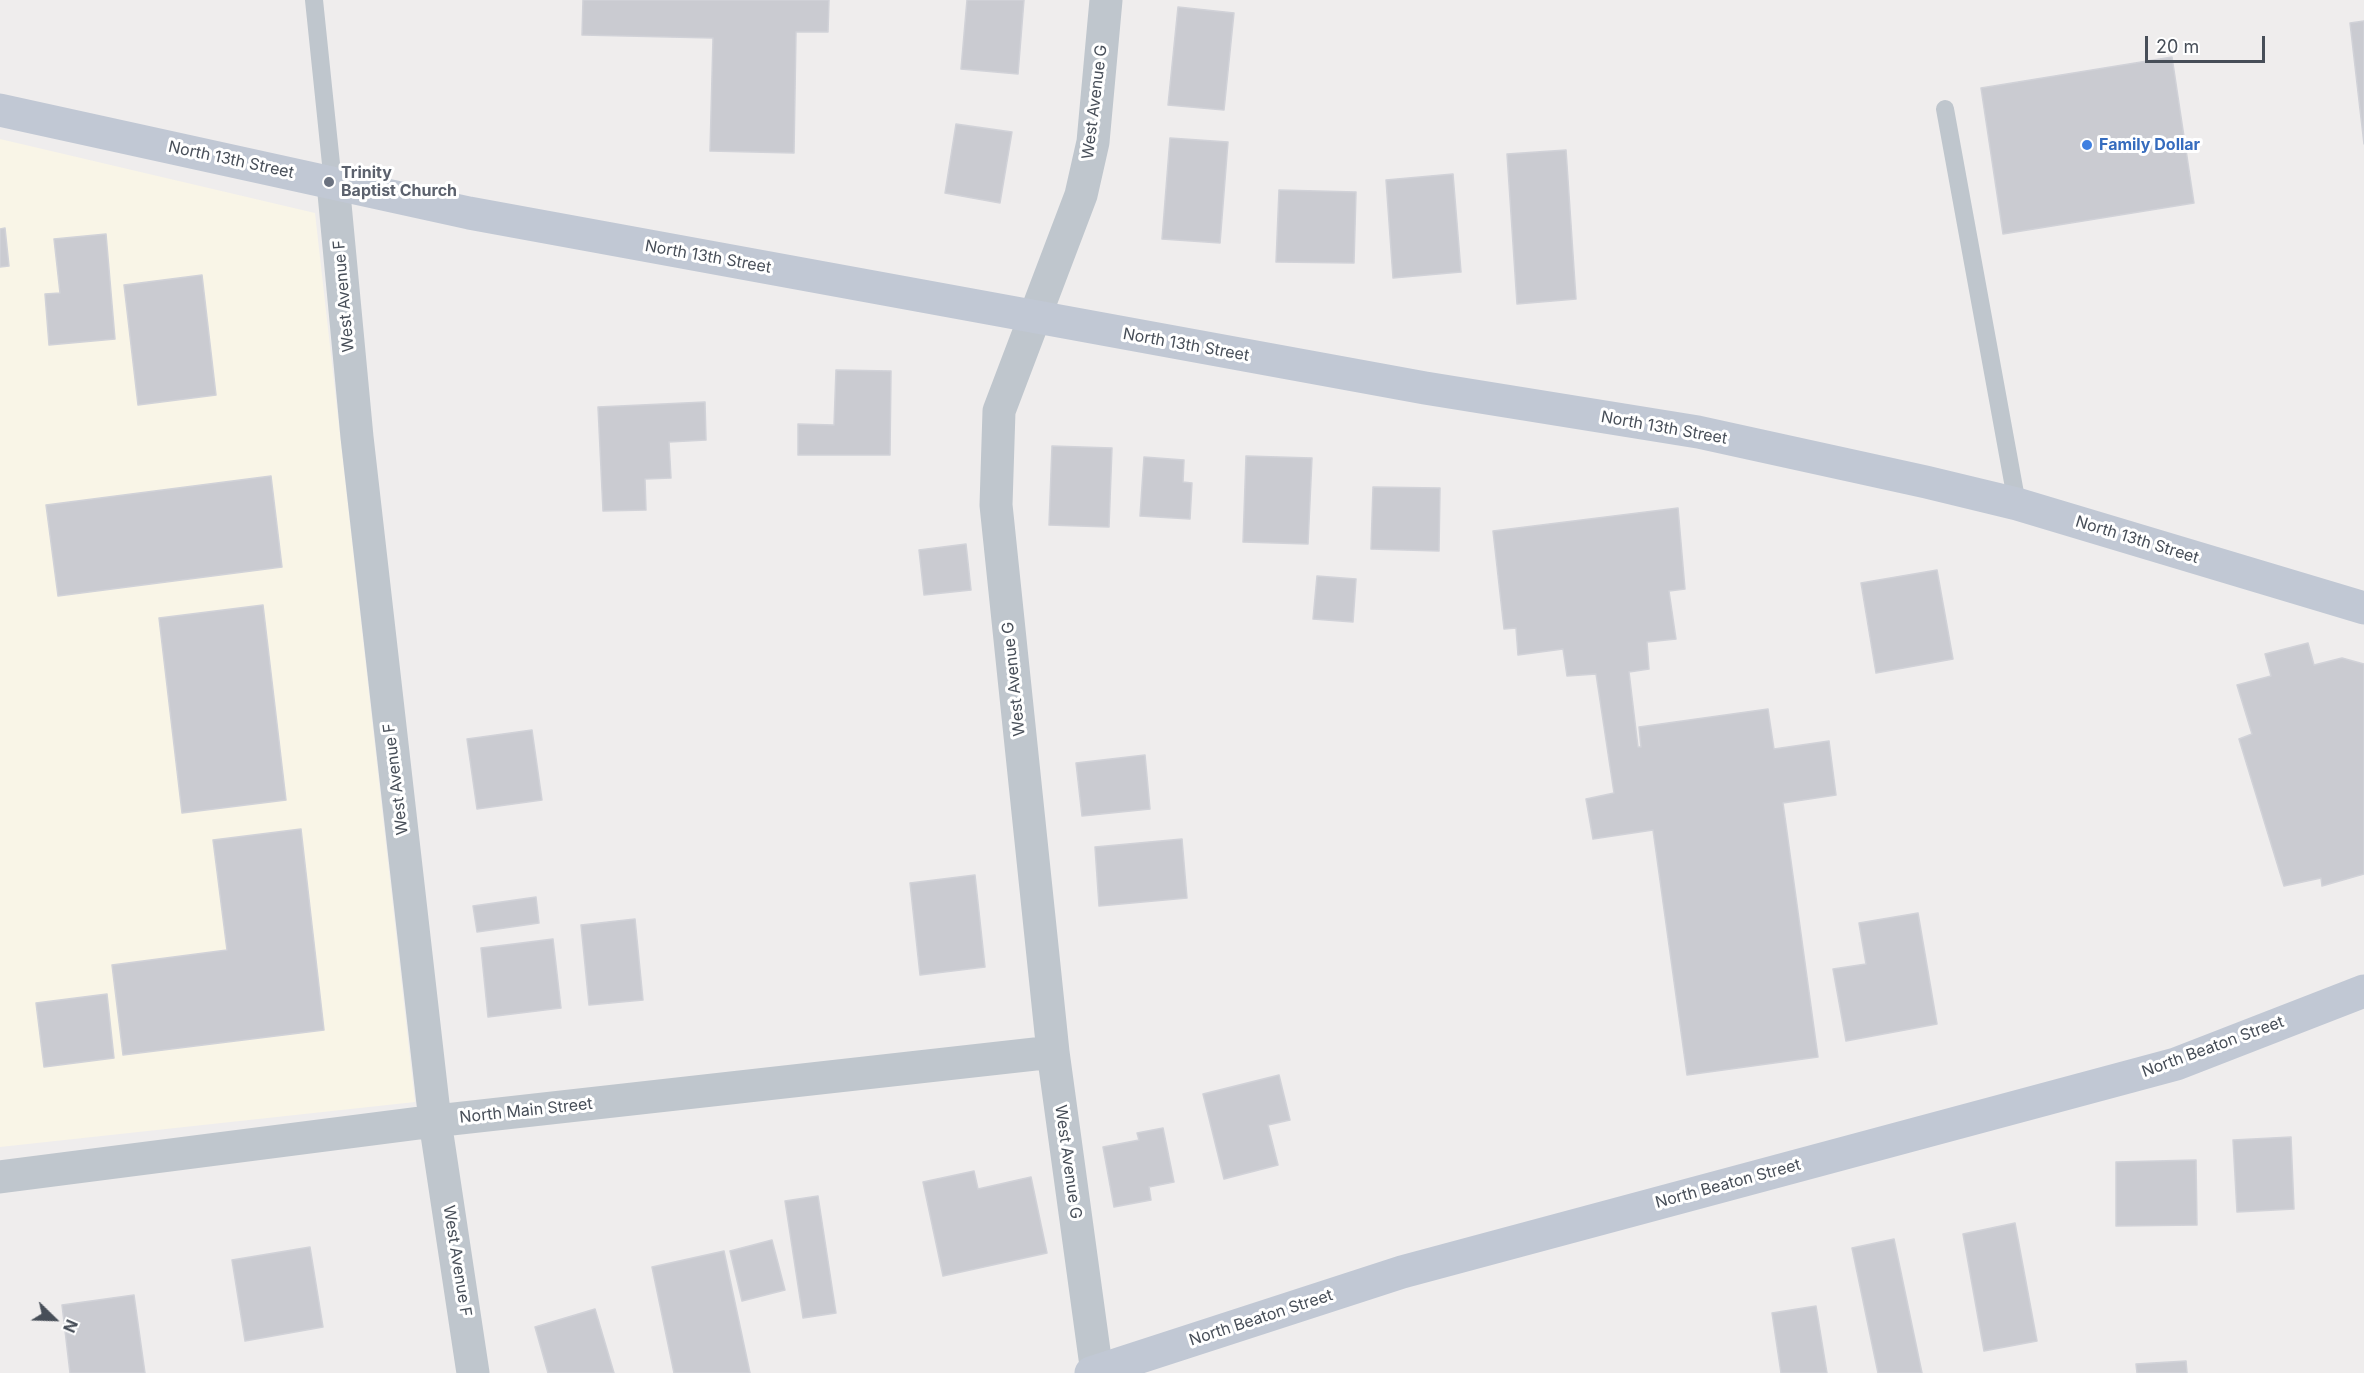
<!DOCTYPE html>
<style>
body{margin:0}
#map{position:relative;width:2364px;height:1373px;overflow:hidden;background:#efeded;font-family:Inter,sans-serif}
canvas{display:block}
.north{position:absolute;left:24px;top:1289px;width:60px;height:60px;-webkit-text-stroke:4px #fff;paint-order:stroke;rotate:113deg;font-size:16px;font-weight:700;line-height:24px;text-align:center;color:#474e58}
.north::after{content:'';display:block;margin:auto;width:21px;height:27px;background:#474e58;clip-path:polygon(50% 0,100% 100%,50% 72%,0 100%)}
.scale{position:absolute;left:2145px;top:36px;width:120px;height:27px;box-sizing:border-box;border:3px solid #474e58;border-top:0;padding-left:8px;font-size:18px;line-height:21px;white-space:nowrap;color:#474e58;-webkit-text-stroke:4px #fff;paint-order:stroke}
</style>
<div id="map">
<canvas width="2364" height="1373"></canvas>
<div class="north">N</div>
<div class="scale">20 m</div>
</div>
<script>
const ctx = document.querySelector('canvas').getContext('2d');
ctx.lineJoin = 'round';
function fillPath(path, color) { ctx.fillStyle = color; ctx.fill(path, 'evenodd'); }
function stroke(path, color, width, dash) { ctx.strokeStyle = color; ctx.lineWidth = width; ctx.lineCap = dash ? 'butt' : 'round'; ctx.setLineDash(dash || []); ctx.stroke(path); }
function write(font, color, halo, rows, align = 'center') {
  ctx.font = font + ' Inter,sans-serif'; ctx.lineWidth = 6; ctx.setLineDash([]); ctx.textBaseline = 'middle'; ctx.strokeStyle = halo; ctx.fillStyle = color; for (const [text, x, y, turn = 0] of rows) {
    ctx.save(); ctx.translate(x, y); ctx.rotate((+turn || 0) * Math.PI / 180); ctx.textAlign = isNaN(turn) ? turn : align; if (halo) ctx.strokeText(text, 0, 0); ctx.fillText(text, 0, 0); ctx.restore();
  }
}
const commercial = new Path2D(`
 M0,139L315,213L415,1102L0,1147Z`);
const building = new Path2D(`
 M583,0H829L828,32H796L794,153L710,151L713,38L582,35Z
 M967,0H1024L1018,74L961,69Z
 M1178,7L1234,13L1224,110L1168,105Z
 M2364,21V144L2350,23Z
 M2172,57L2194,203L2003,234L1981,88Z
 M956,124L1012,132L1000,203L945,193Z
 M1170,138L1228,142L1220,243L1162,239Z
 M1566,150L1576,299L1517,304L1507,154Z
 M1453,174L1461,272L1393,278L1386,180Z
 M1279,190L1356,192L1354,263L1276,262Z
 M5,228L9,266L0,267V229Z
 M106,234L115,339L49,345L45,294L60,293L54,239Z
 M202,275L216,395L138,405L124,285Z
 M836,370L891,371L890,455H798V424L834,425Z
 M705,402L706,440L669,442L671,478L645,479L646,510L603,511L598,407Z
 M1052,446L1112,448L1109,527L1049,525Z
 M1246,456L1312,458L1308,544L1243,542Z
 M1144,457L1184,460L1183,482L1192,483L1190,519L1140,516Z
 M271,476L282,567L58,596L46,505Z
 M1373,487L1440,488L1439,551L1371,549Z
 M1678,508L1685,589L1669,591L1676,639L1647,642L1649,669L1629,672L1638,747H1641L1639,727L1768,709L1774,749L1829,741L1836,795L1783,803L1818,1057L1687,1075L1653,830L1593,839L1586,799L1614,793L1596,674L1567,676L1563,649L1518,655L1516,628L1504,629L1493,531Z
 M966,544L971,590L924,595L919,550Z
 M1937,570L1953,659L1876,673L1861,583Z
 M1317,576L1356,579L1353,622L1313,619Z
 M263,605L286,800L182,813L159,618Z
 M2308,643L2314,665L2342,658L2364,664V874L2322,886L2321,878L2284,886L2239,739L2252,734L2237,685L2271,676L2265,654Z
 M532,730L542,800L477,809L467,739Z
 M1145,755L1150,809L1082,816L1076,763Z
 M301,829L324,1030L123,1055L112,965L227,950L213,840Z
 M1182,839L1187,898L1099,906L1095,847Z
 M975,875L985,967L920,975L910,883Z
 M536,897L539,923L477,932L473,906Z
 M1918,913L1937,1024L1846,1041L1833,969L1866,964L1859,923Z
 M635,919L643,1000L589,1005L581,925Z
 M553,939L561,1008L488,1017L481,948Z
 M107,994L114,1058L44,1067L36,1003Z
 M1279,1075L1290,1120L1268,1125L1278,1165L1224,1179L1203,1094Z
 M1163,1128L1174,1182L1149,1187L1151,1200L1114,1207L1103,1147L1139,1140L1137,1133Z
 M2291,1137L2294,1209L2237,1212L2233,1140Z
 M2196,1160L2197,1225L2116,1226V1162Z
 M974,1171L978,1189L1031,1177L1047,1253L943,1276L923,1182Z
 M818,1196L836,1313L803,1318L785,1201Z
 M2015,1223L2037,1341L1984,1351L1963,1234Z
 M1894,1239L1922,1373H1878L1852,1248Z
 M772,1240L785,1290L742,1301L730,1251Z
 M310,1247L323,1327L245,1341L232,1260Z
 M724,1251L750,1373H674L652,1267Z
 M134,1295L145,1373H70L62,1305Z
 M1816,1306L1827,1373H1781L1772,1313Z
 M595,1309L614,1373H548L535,1327Z
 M2186,1361L2187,1373H2137L2136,1364Z`);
const lane = new Path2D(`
 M314,0L333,183
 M1945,109L2017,504`);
const street = new Path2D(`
 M333,183L357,437L435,1121L473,1373
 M0,1177L435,1121L1053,1052
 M1097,1373L1053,1052L996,505L999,411L1081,195L1093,142L1106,0`);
const secondary = new Path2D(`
 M0,110L469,213L1425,388L1698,432L1926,482L2017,504L2364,608
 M1091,1373L1402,1272L2176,1064L2364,991`);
const markers = [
 [2087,145,6,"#3f7fe0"],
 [329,182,6,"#6b7280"]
];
const streetNames = [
 ["West Avenue G",1095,102,-83],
 ["North 13th Street",231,160,12],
 ["North 13th Street",708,257,10],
 ["West Avenue F",344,296,-95],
 ["North 13th Street",1186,345,10],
 ["North 13th Street",1664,428,10],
 ["North 13th Street",2137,540,17],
 ["West Avenue G",1014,679,-96],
 ["West Avenue F",396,779,-97],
 ["North Beaton Street",2213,1047,-20],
 ["North Main Street",526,1111,-6],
 ["West Avenue G",1068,1162,82],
 ["North Beaton Street",1728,1184,-15],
 ["West Avenue F",457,1261,81],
 ["North Beaton Street",1261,1318,-18]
];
const shopNames = [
 ["Family Dollar",2099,145]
];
const worshipNames = [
 ["Trinity",341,173],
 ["Baptist Church",341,191]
];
fillPath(commercial, '#f9f5e7');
fillPath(building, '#cacbd1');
stroke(building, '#d1d2d8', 1.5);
stroke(lane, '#bfc6cd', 18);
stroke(street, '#bfc6cd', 33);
stroke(secondary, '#c1c8d4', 33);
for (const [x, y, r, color] of markers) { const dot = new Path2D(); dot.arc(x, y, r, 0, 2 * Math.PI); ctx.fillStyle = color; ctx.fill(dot); stroke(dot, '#fff', 2); }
write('16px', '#474e58', '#fff', streetNames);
write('bold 16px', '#366cbe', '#fff', shopNames, 'left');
write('bold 16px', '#5b616d', '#fff', worshipNames, 'left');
</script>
